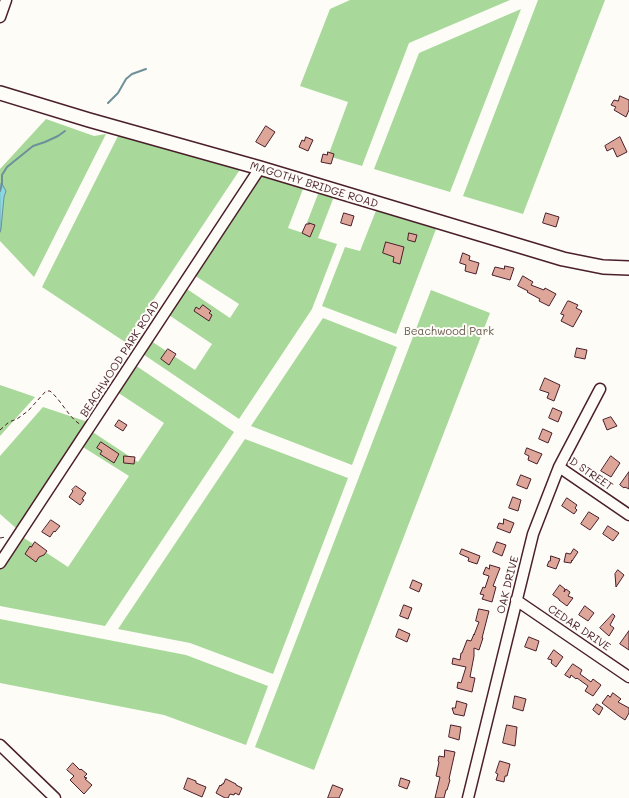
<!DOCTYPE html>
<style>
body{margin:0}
canvas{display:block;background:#fdfcf7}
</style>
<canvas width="629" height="798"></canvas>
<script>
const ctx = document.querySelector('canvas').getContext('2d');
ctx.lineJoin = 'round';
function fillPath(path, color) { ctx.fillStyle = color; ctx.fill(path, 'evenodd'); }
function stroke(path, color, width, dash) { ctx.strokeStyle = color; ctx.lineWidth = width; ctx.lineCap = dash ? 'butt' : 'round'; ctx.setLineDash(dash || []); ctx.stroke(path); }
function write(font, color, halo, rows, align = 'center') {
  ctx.font = font + ' Mali,sans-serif'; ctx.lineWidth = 4; ctx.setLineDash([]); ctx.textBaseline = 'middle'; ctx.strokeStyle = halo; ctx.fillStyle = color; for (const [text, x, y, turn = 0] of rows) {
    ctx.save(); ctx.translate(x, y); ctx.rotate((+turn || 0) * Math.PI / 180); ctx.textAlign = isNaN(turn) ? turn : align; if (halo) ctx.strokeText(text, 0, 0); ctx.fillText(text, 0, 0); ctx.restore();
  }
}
const green = new Path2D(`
 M350,0H510L409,43L362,166L328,156L348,102L300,86L330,9Z
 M538,0H605L523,214L463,196Z
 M521,9L450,192L374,169L419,53Z
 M46,119L94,136L106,134L34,277L0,241V169Z
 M120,132L243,165L125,342L42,287Z
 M258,168L308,176L288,228L303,233L323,181L338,186L318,238L337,244L312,309L239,419L134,348L142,335L195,370L212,344L160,309L178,283L230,318L239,304L186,270L221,218L224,220Z
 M381,198L441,216L396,334L322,306L345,247L360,251Z
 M431,290L490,313L314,770L255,747Z
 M323,318L397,347L352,465L251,426Z
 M129,361L234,432L105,626L0,606V562L15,532L68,567L129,476L75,442L17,529L0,514V456L43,407L88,422L85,427L138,462L164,423L111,388Z
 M0,385L35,397L0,436Z
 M245,439L348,478L273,674L190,643L118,629Z
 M0,619L186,655L268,686L246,745L164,715L0,683Z`);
const water = new Path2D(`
 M0,184H2L6,191L4,197L1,229L0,232Z`);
const stream = new Path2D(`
 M108,103L118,93L126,79L132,74L146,69
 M0,191L2,184V175L7,167L33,146L45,142L58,136L65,131`);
const building = new Path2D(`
 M620,96L629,100V110L626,117L614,110L616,107L611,105L614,100L618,101Z
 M266,126L275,132L265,147L256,142Z
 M306,137L313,140L308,151L299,147L302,140L304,141Z
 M620,137L627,152L617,157L613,148L607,151L605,146Z
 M328,152L334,154L331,164L321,162L323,154L327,155Z
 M344,213L354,216L351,226L341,223Z
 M546,213L559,217L556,227L543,223Z
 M309,223L315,225L310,237L302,233L306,224H309Z
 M409,233L417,235L415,242L408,240Z
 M386,242L404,247L400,264L393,262L394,257L383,253Z
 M463,253L470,256L469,260L479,263L476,274L465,271L466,265L460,263Z
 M505,266L514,268L510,280L492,275L495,267L504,269Z
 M523,276L533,282L531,285L544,290L545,288L556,294L549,306L539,301L540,299L527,292L528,291L518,286Z
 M568,301H569L578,305L576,308L582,311L573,327L561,321L564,315L561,314Z
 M203,305L211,311L209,313L212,315L209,321L194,311L196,307L199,309Z
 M577,348L587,350L585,359L575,357Z
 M168,349L176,354L169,365L161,359Z
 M545,378L560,385L554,401L547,398L549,393L540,390Z
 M553,408L562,412L558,422L549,418Z
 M611,417L617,426L607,430L603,420Z
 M119,420L127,425L123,431L115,426Z
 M543,429L552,433L548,443L539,439Z
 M101,442L119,454L114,463L100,454L102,451L97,448Z
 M527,448L542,454L537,464L528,460L529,456L525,454Z
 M124,456L135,457L134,464L124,463Z
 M611,456L620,463L611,477L601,471Z
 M629,472V489L625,487L624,488L620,485Z
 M521,475L531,479L527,489L517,485Z
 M76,486L86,493L82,499L84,500L80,505L69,497L73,491L72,490Z
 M513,497L521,500L518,511L509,508Z
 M567,498L577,505L575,508L577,510L574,514L562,506Z
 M589,512L599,518L590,530L581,524Z
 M504,519L514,523L510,533L497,528L499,523L503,524Z
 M51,520L60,526L55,532L54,531L50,537L42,532Z
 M608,526L619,533L613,541L603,534Z
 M35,542L47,551L44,555L39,557L36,562L25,554L30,546L31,547Z
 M497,542L506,545L502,556L493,552Z
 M462,549L480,556L477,564L468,561L469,558L460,554Z
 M574,549L578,552L572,561V560L571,563L564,562L566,553L570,554Z
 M551,556L560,559L556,569L547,566L549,561H550Z
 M490,565L500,568L493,586L496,587L492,602L482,599L484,595L480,594L483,587L485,588L489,576L483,574L486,567L489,569Z
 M618,570L624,575L616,587L615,574Z
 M413,580L422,584L419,592L410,588Z
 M560,585L565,589L564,592L566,589L570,592L568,596L573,598L567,606L559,600V599L553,595Z
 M404,605L412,608L408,619L400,616Z
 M585,606L594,613L588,621L579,615Z
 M479,609L489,611L482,638H483L479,650L474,648V656L470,677L475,678L472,692L457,688L458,682L461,683L466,667L452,664L453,658L460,660L461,653H462L467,640L471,641L474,634V635L479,622L476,621Z
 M613,614L615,616L610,625L614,628L609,636L600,628Z
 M399,629L410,634L407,642L396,637Z
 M629,631V650L620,644Z
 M529,637L539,641L536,651L525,647Z
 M554,650L563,657L556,667L551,663L552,660L548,659Z
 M573,664L582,670L580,674L591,682L593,679L601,685L593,696L585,691L588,686L577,678L576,679L571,675L570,678L565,675Z
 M613,693L621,699L618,702L629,708V713L625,720L619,716L602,703L608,695L610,697Z
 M515,696L526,699L523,711L513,708Z
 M457,701L467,704L464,716L454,714L452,708H455Z
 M597,704L603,708L599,715L593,710Z
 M451,725L461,727L459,740L449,737Z
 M507,725L517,727L515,746L503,743Z
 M445,750L455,752L449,779L450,780L447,790H446L444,798H435L440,777L436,776L439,762L438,761L439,756L444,757Z
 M500,761L510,764L507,776H505L504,782L496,780L498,774L496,773Z
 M73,763L80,770L81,769L87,774L84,777L87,778L85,779L92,785L84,794L70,780L74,776L67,770Z
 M188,778L196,781V783L206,787L202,797L184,789Z
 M401,778L410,781L407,789L399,786Z
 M226,779L236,784V785L242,788L239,795L235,793L234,795L230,794L228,798H225L216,793L220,785L221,786L222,784H223Z
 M333,785L343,789L339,798H328Z`);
const path = new Path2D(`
 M0,430L9,422L17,419L28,411L46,391H50C62,401 68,417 81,425
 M0,538L6,537`);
const minor = new Path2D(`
 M0,17L6,0
 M559,467L629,515
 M0,563L260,168
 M516,600L629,677
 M0,745L55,798
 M468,798L533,534L559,467L600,389`);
const major = new Path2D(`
 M0,93L89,120L260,168L563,259L603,267L629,268`);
const streetNames = [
 ["MAGOTHY BRIDGE ROAD",314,185,17],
 ["BEACHWOOD PARK ROAD",120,359,-57],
 ["D STREET",591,474,34],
 ["OAK DRIVE",508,585,-76],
 ["CEDAR DRIVE",579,628,34]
];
const parkNames = [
 ["Beachwood Park",449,332]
];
fillPath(green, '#a8d99a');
fillPath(water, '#88d9e2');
stroke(water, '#6f8f99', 1);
stroke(stream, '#6f8f99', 2);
fillPath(building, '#dea699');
stroke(building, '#4a1f2b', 1);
stroke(minor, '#4a1f2b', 13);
stroke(major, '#4a1f2b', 16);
stroke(path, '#4a1f2b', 1, [4, 3]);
stroke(minor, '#fdfcf7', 10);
stroke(major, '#fdfcf7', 13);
write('11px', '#4a1f2b', '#fdfcf7', streetNames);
write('11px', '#66574c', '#fdfcf7', parkNames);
</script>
